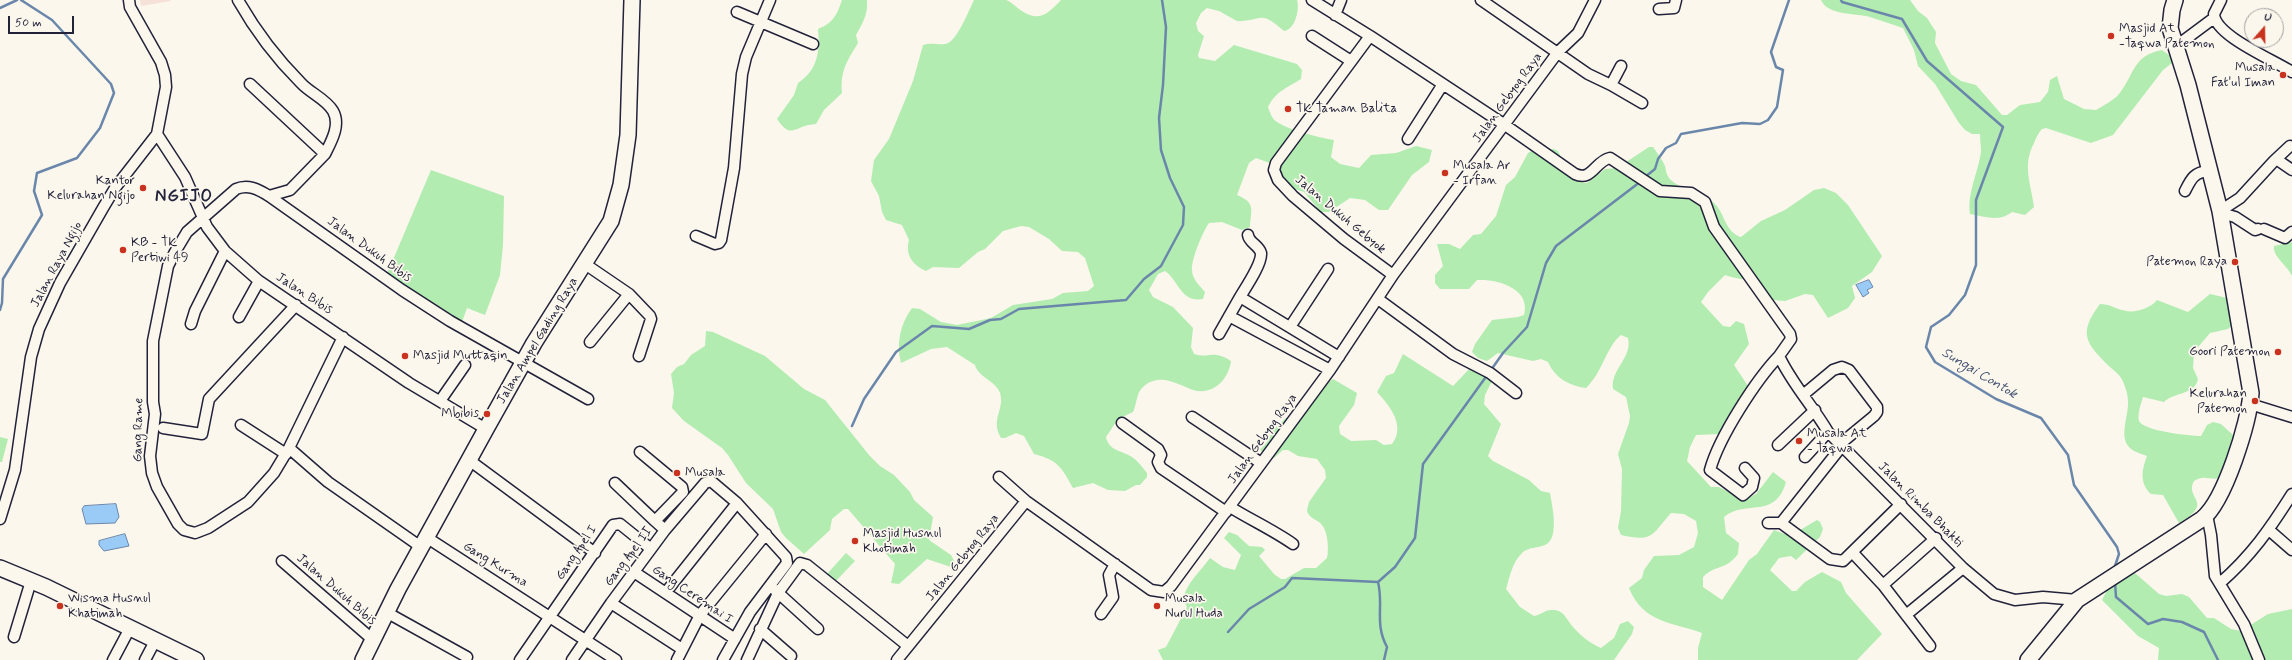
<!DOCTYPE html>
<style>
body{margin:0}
#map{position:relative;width:2292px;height:660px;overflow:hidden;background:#fbf7ec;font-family:Mynerve,sans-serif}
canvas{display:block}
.north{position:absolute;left:2244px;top:8px;width:40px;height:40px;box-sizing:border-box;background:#fbf7ec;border:1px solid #a4a2a5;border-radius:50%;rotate:20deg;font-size:11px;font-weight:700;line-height:16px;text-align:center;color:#22223b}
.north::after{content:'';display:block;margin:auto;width:14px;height:18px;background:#c8321e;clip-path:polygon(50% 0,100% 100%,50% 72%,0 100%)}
.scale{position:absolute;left:8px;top:16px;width:66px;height:18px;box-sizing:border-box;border:2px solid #22223b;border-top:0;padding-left:5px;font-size:12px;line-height:14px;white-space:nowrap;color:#22223b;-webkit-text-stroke:3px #fbf7ec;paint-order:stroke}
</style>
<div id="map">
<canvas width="2292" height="660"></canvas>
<div class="north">U</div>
<div class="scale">50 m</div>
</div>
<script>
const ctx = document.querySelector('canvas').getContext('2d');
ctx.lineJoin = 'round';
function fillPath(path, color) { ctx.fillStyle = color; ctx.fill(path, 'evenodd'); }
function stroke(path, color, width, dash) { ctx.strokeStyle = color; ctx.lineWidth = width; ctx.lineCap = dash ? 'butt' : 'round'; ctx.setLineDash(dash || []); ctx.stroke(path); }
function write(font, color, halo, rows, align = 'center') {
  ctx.font = font + ' Mynerve,sans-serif'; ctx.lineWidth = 3.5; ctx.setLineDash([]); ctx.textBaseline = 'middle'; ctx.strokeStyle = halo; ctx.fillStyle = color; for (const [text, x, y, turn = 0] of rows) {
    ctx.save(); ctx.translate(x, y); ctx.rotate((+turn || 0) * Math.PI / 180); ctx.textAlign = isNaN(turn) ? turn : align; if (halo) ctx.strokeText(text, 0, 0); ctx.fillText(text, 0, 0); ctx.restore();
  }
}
const built = new Path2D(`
 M140,0H170L171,1L141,6Z`);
const green = new Path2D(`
 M842,0H867C868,15 863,22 856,35L858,43C847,61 840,71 842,93L824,110L816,124C794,125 792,141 777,119L794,95L798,83C818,70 820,51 818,29C833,23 837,15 842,0Z
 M974,0C984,0 996,0 1006,0C1010,1 1015,6 1019,9C1038,23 1047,15 1061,0H1297C1300,9 1295,30 1284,31C1259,9 1264,21 1237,21L1219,11L1207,8L1201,13L1196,23L1198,31L1204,36L1198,55L1199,58L1215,61L1234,45L1297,64L1302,70L1301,79C1287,88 1276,91 1268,107C1270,113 1272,119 1277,122C1291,131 1317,137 1334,140L1331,157L1340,164L1359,168L1371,155L1396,153L1416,146L1432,150L1429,162L1412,175L1388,210H1379L1365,200L1350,198L1329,212H1321L1304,192L1280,184L1275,165L1256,158L1249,163L1237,195C1256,203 1251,209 1250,227L1242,230L1222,222L1209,223C1203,231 1191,260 1192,270C1192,279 1200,286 1205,292L1203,299C1181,303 1179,281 1165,271L1158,274L1149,290L1153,297L1173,307L1193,328L1191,347L1194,354C1211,359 1212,349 1231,361C1229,379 1213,396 1193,390C1177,384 1159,372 1143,387C1136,393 1137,404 1133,412L1118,419L1106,437C1109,451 1121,450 1132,457C1138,461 1142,467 1147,473V477L1140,485H1136L1125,491L1108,490L1093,483L1073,488C1062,468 1058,460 1034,454L1024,436L1016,433L1005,438H1001C990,419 1005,410 1000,393C996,381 978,377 975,365L947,347L931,349L901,363C896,344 900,324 912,308L920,309L941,322L957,325L991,318L1013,305L1052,299L1063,293L1088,291L1094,286L1085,258L1078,252L1062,251L1049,239L1029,227L1021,226L1003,231L985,249L978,252L959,268L933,267L926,271C912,265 905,254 909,240L902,225L886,220L882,212L879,196L871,181L874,160L889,139L913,81L923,45C932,42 937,45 945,44C956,44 969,10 974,0Z
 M1821,0H1910L1918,11L1927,18L1936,32L1935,43L1951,74L1961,81L1976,85L2002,115H2007L2020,105L2040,102L2048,92L2050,80L2057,76L2064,99L2084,109L2096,110C2104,105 2113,101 2119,94C2135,74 2132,56 2162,50L2169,55L2172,63L2163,70L2113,135L2091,143L2046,128L2042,129C2038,133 2036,138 2034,143C2022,166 2031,183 2034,207L2025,215L2012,212C2000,222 1985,217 1970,214C1967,193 1978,173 1981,152C1981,146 1980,140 1980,134H1972L1965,130L1959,123L1935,84L1918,66L1914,50L1903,28C1892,24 1881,21 1870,17C1856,13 1828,16 1821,0Z
 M1649,147H1653C1657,153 1662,159 1665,166C1666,170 1666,174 1669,178C1680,191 1702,190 1715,204C1725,214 1725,232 1741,237L1761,221L1785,210L1814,190L1824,188L1836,193L1848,205L1882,256L1872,272L1852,286L1855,298L1848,308L1828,318L1813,295L1805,294L1785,301L1773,300C1756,273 1750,284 1725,275L1708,292L1701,302L1723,326L1730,327L1736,321L1744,324L1749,344L1734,365L1748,386L1721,434L1696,435L1690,447L1687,461L1711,487H1719L1744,500L1756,494L1773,472L1786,482C1775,520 1746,499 1724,517L1726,533L1739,543L1738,554C1725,571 1716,564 1703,577V587L1722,600L1749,560L1757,554L1774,530L1790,536L1817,520L1820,522L1823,529L1820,537L1796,560L1791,556L1779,558L1770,570L1792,591H1796L1805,582L1822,572L1841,582L1846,593L1882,634L1857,660H1698V648L1702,633C1672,622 1643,623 1629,588L1642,578L1644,570L1654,556L1679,555L1694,547L1698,533L1696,521L1684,514L1671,513C1651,536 1653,542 1621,535L1618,528L1621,511L1622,469L1618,454L1629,423L1630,416L1626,397L1613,389C1610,370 1633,357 1628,338L1621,335C1606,347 1603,372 1586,388C1569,386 1555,378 1548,362L1541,359L1533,361L1498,353L1487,361L1478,358L1472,352L1475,344L1492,320L1518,317L1524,315C1531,290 1501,280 1481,280H1477L1469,289H1440L1435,283V275L1443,266L1437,244H1449L1460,249L1473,235L1481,234L1496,216L1506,185L1515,177L1528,153C1533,149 1537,151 1543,150C1565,145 1558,158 1563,169C1567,177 1579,183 1587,183L1605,169L1617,168Z
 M431,170L504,196L503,245L500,275L485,315L467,308L462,322L387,274Z
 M2292,242V276C2288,266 2272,256 2274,246Z
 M2210,294L2227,298L2231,326L2228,329L2210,333L2194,352L2193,368L2198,379C2195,395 2174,392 2164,402L2143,397C2141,404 2137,414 2139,421C2143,431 2191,436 2201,436L2207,425L2213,422L2221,424L2234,436L2220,478C2211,481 2204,474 2194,481C2184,499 2216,502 2179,523L2163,495L2151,494C2139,483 2142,469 2147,456C2142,454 2134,452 2130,448C2118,437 2129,416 2128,401C2128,396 2126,389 2124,384C2122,377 2116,372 2110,367C2085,343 2078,333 2100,304C2109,304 2114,308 2122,310C2133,314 2150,309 2157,300L2188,312Z
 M706,331L713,332L765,356L804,389L825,400L869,455L880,466L894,475L910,492L914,500L933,517L929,540L951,555L957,566L954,568L927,559L899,584L891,583L895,564L848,509H844L832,519L830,530L804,554L786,538L781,532L773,509L746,483L728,455L722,448L684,421L672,408L674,393L671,374L677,367L684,364L691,355L705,346Z
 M1403,354L1453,386L1471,367L1480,370L1492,381L1485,395L1484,404L1501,424L1488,456L1493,461L1529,480L1541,491L1550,493C1552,505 1560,539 1545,545C1538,548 1528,547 1522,553C1512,563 1510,576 1506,589L1520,607L1534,616C1540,615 1545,610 1551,610C1565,609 1566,620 1574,628C1581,636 1591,644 1601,648L1614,638L1620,624L1628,621L1634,627L1632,634L1614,660H1163L1158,650L1166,647L1187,607L1183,599C1187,582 1200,572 1210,558L1223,567L1235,570L1241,555L1224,538L1229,532L1237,535L1249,546L1262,547L1265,550L1259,556L1274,574L1281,579H1285L1304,568H1316L1327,558C1329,550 1328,532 1322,525C1318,519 1308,519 1307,510L1309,502L1326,478L1325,470L1317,459L1298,456L1288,450H1283L1274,458H1270L1260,450L1268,441L1273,430L1286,418L1304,413L1326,384L1333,379L1357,393L1354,405L1339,426L1340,434L1351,441L1376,440L1384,445L1392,444C1406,426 1390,406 1377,392L1386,376L1394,373Z
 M0,437L8,439L2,462H0Z
 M846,553L855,561L835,582L827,574Z
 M2135,573L2159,594L2166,596L2182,594L2189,597L2207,618H2214L2231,629L2241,631L2268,614L2292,609V660H2158L2159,648L2138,636L2102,600L2109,586Z`);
const water = new Path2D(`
 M1869,280L1873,287L1867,290L1869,293L1863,297L1856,285Z
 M116,504L119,517L115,523L86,524L82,509L84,506Z
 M125,534L129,546L104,551L99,545V541Z`);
const stream = new Path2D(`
 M1841,0L1842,2L1902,19L1927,61L2003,127L1976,200V265L1965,295L1949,315L1931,327L1926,347L1935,362L1996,399L2041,418L2068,455L2074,485L2117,547L2119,554L2114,569
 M0,8L17,0
 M1645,177L1655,169L1658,159L1666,148L1676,143L1681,134L1742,123L1760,124L1768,120L1777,107L1783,70L1776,67L1771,52L1789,0
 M0,310L2,303L3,279L42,215L34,191L37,173L77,158L100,128L114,93L111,84L52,20L21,0
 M1491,370L1503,353L1527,327L1546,263L1556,246L1640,182
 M852,426L864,399L896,352L932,326L969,329L990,320L1001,319L1019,309L1126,300L1144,279L1161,266L1183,225L1184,207L1170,178L1161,150L1159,118L1163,85L1166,27L1162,0
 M1378,582C1384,606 1374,623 1387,647L1384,660
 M2115,582L2116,597L2148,624L2163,619L2182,622L2204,632L2218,660
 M1228,632L1249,609L1285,587L1292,578L1378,582L1395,567L1415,538L1423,464L1488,374`);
const minor = new Path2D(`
 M238,0C255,30 276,58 301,83C310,93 326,99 333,111C341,125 331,142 325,154
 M1312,0L1370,36L1505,125L1575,174C1592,182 1595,161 1610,158L1660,191L1691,193L1705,202L1714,227L1790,334L1791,339L1779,356C1792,384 1813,406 1828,432L1963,568L1994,594L2015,600L2043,597L2077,600
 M1481,0L1588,74L1611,85L1621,66
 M2221,0L2214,14C2215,36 2274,60 2292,72
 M1659,9L1674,8L1676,0
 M737,12L813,44
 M1335,15L1341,0
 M1312,36L1351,61
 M1370,36L1276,163L1274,170L1278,180L1293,196L1344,239L1393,275
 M2175,47L2214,18
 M250,84L325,154L290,190L269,196
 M1611,85L1642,103
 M157,134L185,177L207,227L225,251L259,281L409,383L486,429
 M1408,139L1443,84
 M2276,159L2292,170
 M2185,191C2191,179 2194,172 2209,171
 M2220,211L2240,198L2274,161L2290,146
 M2221,213L2235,217L2255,230L2258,229
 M2264,229L2285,238L2292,232
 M1248,235C1249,243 1259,245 1261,253C1262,264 1246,287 1240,297L1339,357
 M696,236L715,244L719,243L721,240L734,168L742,74L746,57L770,0
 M585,264L629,294L650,316L651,319L639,356
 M1378,299L1453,354L1490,373L1516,393
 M1229,316L1330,370
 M239,317L259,281
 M191,324L195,311L225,251
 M1290,327L1328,269
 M1219,334L1240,297
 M343,337L289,448L274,473L248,502L208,528L195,533L184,530L178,524L157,487L152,473L150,456L155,414L153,402V341L168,266L175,252L187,232L236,189C248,184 258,189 269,196L402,290L450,321L588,399
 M590,342L629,294
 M1803,395L1833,370L1842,367L1849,370L1877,407V412L1874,416L1840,444
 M440,401L465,365
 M2250,404L2292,417
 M1192,417L1261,463
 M1122,423L1158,449L1161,455L1158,462L1161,468L1226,512
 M241,425L286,454
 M163,428L202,434L209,399L296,305
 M1778,445L1815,410
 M1842,446L1781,523L1830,559L1843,561L1901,504
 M289,448L328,482L421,547
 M1805,457L1828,432
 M469,460L595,553
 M1745,468L1754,478L1752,487L1743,495L1710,470C1719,437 1756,380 1779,356
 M999,477L1026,501
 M615,483L655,521
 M1230,507C1251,520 1273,530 1293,544
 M2207,515L2211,535L2215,576L2244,624L2259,660
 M0,519L15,470L31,357L39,329L60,283L103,208L115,188L157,134L166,87L165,75L161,62L130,7L129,0
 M1768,523H1781
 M665,530L705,483L711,481L737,503L786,557L787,563L750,612L723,660
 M2269,530L2292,550
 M426,537L616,660
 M1853,553L1883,585L1930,646
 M282,561L372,639
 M634,572L735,639
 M2220,583C2251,556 2270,529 2292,494
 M1883,585L1936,538
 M775,590L818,629
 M666,592L737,503
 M611,603L682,649
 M386,612L467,657
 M1101,614L1113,597L1109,575L1115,564
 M1906,615L1963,568
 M760,629L791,656
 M14,637L31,581
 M113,660L130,628
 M145,660L155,641
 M520,660L613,525L620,524L651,549
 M572,660L611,603L665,530L655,521L683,492L682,487L640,452
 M677,660L700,615L766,534
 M747,660L778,593L800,563L807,565L908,646
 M897,660L1026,501L1151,590L1164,592L1171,586L1330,370L1393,275L1558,52L1578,33L1595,0`);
const secondary = new Path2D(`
 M0,568L46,587L196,660
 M363,660L398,589L486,429L534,343L611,221L621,185L628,135L632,0
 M2028,660L2077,600L2202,519C2225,501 2249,422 2251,393L2220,211L2188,85L2170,28L2172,10L2175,0`);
const markers = [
 [2111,36,4,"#c8321e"],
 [2283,75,4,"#c8321e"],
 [1288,109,4,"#c8321e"],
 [1445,173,4,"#c8321e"],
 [143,188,4,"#c8321e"],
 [123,250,4,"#c8321e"],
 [2235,262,4,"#c8321e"],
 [2278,352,4,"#c8321e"],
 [405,356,4,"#c8321e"],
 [2255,401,4,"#c8321e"],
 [487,414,4,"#c8321e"],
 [1799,441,4,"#c8321e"],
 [677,473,4,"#c8321e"],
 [855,541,4,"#c8321e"],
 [60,606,4,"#c8321e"],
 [1157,606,4,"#c8321e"]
];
const poiNames = [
 ["Masjid At",2119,29],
 ["-Taqwa Patemon",2119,44],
 ["Musala",2275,68,"right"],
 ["Fat'ul Iman",2275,83,"right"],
 ["TK Taman Balita",1296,109],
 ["Musala Ar",1453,166],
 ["- Irfan",1453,181],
 ["Kantor",135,181,"right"],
 ["Kelurahan Ngijo",135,196,"right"],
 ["KB - TK",131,243],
 ["Pertiwi 49",131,258],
 ["Patemon Raya",2227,262,"right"],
 ["Goori Patemon",2270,352,"right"],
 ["Masjid Muttaqin",413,356],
 ["Kelurahan",2247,394,"right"],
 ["Patemon",2247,409,"right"],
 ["Mbibis",479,414,"right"],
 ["Musala At",1807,434],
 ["- Taqwa",1807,449],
 ["Musala",685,473],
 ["Masjid Husnul",863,534],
 ["Khotimah",863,549],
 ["Wisma Husnul",68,599],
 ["Khatimah",68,614],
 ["Musala",1165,599],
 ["Nurul Huda",1165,614]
];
const streetNames = [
 ["Jalan Gebyog Raya",1508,98,-54],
 ["Jalan Dukuh Gebyok",1340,215,40],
 ["Jalan Dukuh Bibis",369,250,36],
 ["Jalan Raya Ngijo",57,265,-62],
 ["Jalan Bibis",304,294,33],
 ["Jalan Ampel Gading Raya",538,341,-59],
 ["Gang Rame",139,430,-89],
 ["Jalan Gebyog Raya",1263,439,-54],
 ["Jalan Rimba Bhakti",1920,505,45],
 ["Gang Apel I",577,553,-56],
 ["Gang Apel II",629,557,-53],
 ["Jalan Gebyog Raya",963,558,-51],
 ["Gang Kurma",495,565,32],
 ["Jalan Dukuh Bibis",336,590,41],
 ["Gang Ceremai I",692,595,34]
];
const waterNames = [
 ["Sungai Contok",1979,374,31]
];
const districtNames = [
 ["NGIJO",184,197]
];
fillPath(built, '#f6e1d8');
fillPath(green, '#b2ecb1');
fillPath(water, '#9acaf6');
stroke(water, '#6a87ab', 1);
stroke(stream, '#6a87ab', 2.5);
stroke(minor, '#22223b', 13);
stroke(secondary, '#22223b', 18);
stroke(minor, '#fbf7ec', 10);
stroke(secondary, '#fbf7ec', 15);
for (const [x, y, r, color] of markers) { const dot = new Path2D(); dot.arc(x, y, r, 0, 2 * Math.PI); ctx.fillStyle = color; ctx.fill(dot); stroke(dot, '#fbf7ec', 1.5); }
write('13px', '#22223b', '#fbf7ec', poiNames, 'left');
write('13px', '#22223b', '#fbf7ec', streetNames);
write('italic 14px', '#465473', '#fbf7ec', waterNames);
ctx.letterSpacing = '1px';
write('bold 17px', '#22223b', '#fbf7ec', districtNames);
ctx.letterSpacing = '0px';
</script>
